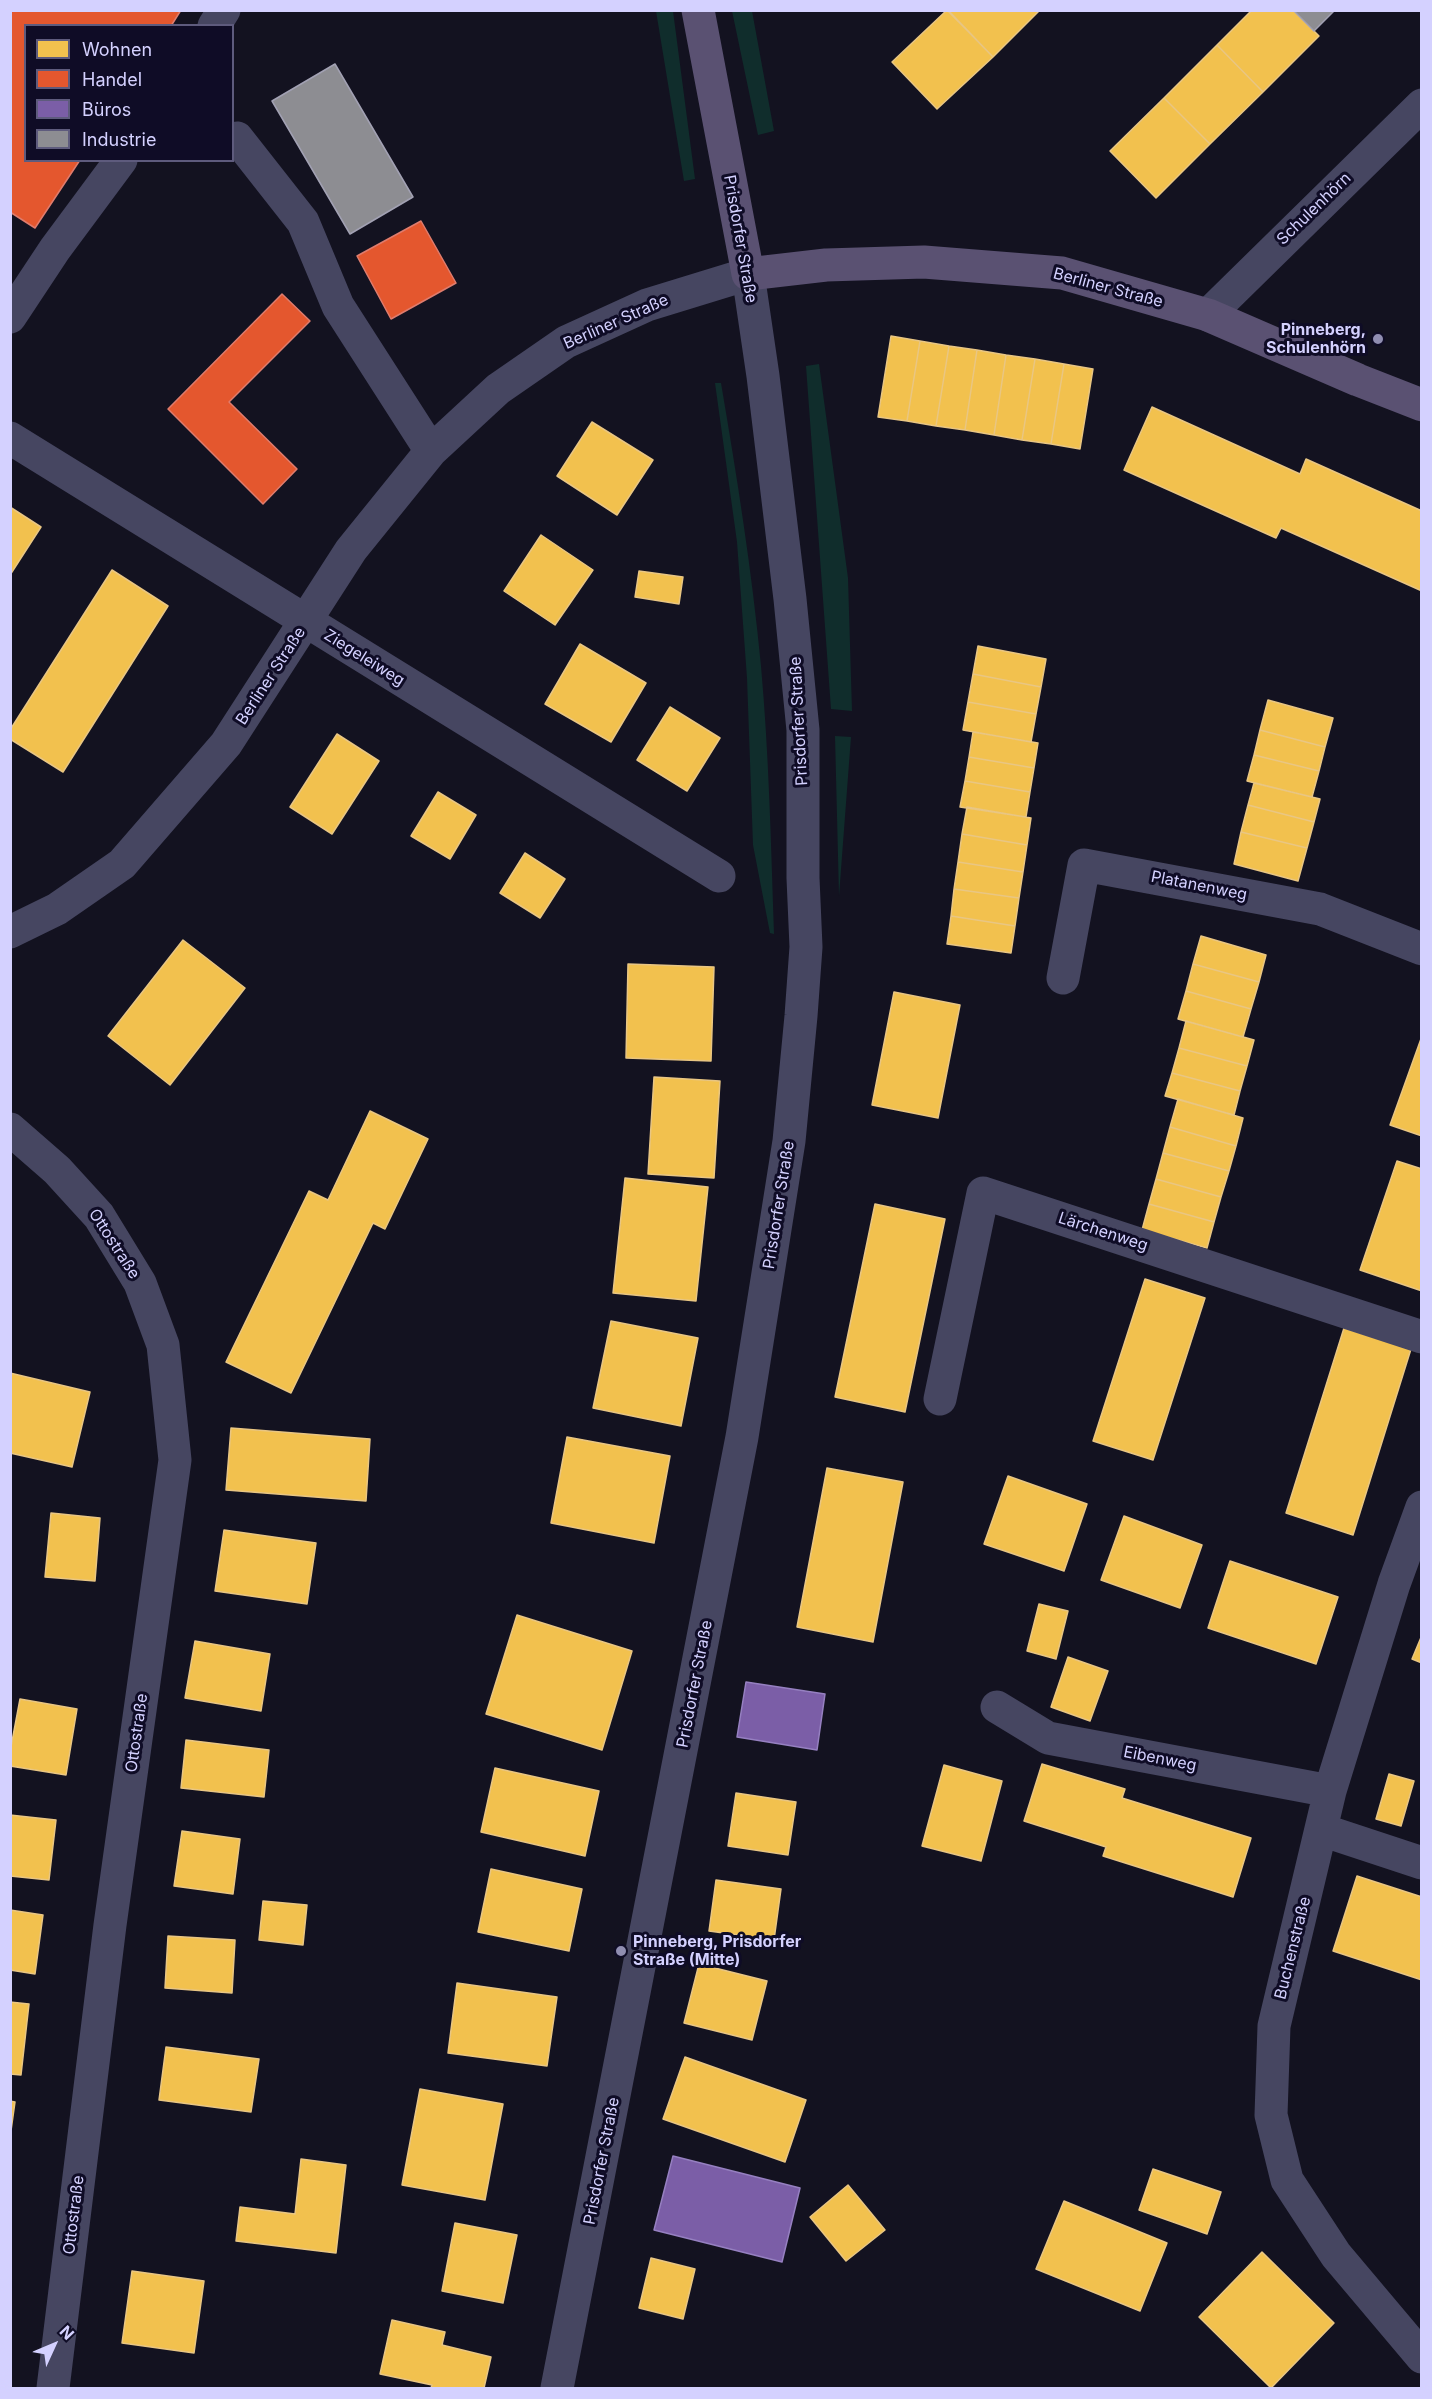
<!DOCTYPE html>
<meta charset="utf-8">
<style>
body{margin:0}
#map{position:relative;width:1432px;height:2399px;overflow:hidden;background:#131220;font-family:Inter,sans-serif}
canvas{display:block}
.frame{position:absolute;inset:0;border:12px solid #d4d1ff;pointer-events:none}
.legend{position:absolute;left:24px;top:24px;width:210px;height:138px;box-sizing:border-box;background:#0f0c26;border:2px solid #5e5b7d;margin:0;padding:8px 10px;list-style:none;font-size:18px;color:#d4d1ff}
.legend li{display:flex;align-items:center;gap:12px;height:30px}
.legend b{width:30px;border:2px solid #5e5b7d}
.north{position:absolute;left:24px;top:2315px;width:60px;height:60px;-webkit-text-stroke:4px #0f0c26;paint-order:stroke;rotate:46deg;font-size:16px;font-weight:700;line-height:24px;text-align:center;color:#d4d1ff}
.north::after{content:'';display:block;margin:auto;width:21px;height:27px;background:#d4d1ff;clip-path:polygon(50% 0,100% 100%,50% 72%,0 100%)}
</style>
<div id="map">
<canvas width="1432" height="2399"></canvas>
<div class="frame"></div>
<ul class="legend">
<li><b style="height:16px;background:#f2c14e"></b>Wohnen</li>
<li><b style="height:16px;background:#e4572e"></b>Handel</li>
<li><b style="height:16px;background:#7b5ea7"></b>Büros</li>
<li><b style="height:16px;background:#8d8d92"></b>Industrie</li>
</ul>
<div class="north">N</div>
</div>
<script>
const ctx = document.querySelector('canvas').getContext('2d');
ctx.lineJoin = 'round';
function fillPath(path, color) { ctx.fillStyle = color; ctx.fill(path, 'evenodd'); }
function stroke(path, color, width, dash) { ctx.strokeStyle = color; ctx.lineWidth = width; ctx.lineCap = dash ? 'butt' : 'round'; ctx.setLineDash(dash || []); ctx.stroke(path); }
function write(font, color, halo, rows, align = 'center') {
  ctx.font = font + ' Inter,sans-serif'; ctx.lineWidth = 6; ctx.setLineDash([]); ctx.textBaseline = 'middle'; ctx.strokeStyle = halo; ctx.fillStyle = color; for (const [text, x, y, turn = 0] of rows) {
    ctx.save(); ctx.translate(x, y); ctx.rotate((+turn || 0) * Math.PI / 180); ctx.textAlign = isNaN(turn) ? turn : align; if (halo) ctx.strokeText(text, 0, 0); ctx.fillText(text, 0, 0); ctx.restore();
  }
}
const green = new Path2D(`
 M656,11H673L695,179L684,181Z
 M732,11H752L774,131L758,135Z
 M819,364L848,578L852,711L831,709L806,366Z
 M715,383H721C737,477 752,571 761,666C769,755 771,844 774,934L770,933L753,845L747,678L737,542Z
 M835,736L851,737L839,896Z`);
const homes = new Path2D(`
 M947,10L993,57L937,109L892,62Z
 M948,10H1040L993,57Z
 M1252,10H1293L1319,36L1263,92L1217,45Z
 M1217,45L1263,92L1210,144L1164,98Z
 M1164,98L1210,144L1156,198L1110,151Z
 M891,336L920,341L907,421L878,417Z
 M920,341L949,346L936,426L907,421Z
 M949,346L977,350L965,430L936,426Z
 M977,350L1006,355L994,435L965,430Z
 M1006,355L1035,359L1022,440L994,435Z
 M1035,359L1064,364L1051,444L1022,440Z
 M1064,364L1093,369L1080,449L1051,444Z
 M1152,407L1300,474L1306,459L1422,511V591L1281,528L1276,538L1124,470Z
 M592,422L653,460L617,515L557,476Z
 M10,507L41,527L10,575Z
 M541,535L593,570L555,625L504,591Z
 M112,570L168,606L63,772L10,739V730Z
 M639,571L683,577L679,604L635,597Z
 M580,644L646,683L611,742L545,704Z
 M978,646L1046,659L1041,687L973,674Z
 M973,674L1041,687L1036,714L968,702Z
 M1268,700L1333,718L1325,747L1260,730Z
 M968,702L1036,714L1031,742L963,730Z
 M670,707L720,738L687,791L637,760Z
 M1260,730L1325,747L1319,771L1254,755Z
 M973,732L1038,743L1034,768L969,757Z
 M337,734L379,761L332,834L290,807Z
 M1254,755L1319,771L1312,797L1247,781Z
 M969,757L1034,768L1030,792L965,781Z
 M965,781L1030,792L1026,817L960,807Z
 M1254,783L1320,799L1314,822L1248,805Z
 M438,792L476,815L450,859L411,836Z
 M1248,805L1314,822L1307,848L1241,832Z
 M967,807L1031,818L1027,845L962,834Z
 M1241,832L1307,848L1298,881L1234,864Z
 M962,834L1027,845L1023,872L958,862Z
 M525,853L565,879L540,918L500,893Z
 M958,862L1023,872L1019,898L954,889Z
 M954,889L1019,898L1015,926L951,916Z
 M951,916L1015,926L1011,953L947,944Z
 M1201,936L1266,955L1259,982L1193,964Z
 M183,940L245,988L170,1085L108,1036Z
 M628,964L714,967L711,1061L626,1058Z
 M1193,964L1259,982L1251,1009L1186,991Z
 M1186,991L1251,1009L1243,1037L1178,1019Z
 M894,992L960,1005L938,1118L872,1105Z
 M1186,1021L1254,1040L1247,1066L1179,1048Z
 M1422,1036V1136L1390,1125Z
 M1179,1048L1247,1066L1240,1091L1172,1073Z
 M1172,1073L1240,1091L1234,1115L1165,1096Z
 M654,1077L720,1081L714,1178L648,1174Z
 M1178,1099L1243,1118L1236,1146L1170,1127Z
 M370,1111L428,1139L385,1229L373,1223L291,1393L226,1362L309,1191L328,1200Z
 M1170,1127L1236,1146L1229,1171L1163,1153Z
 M1163,1153L1229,1171L1221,1197L1156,1179Z
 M1397,1161L1422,1169V1291L1360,1270Z
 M625,1178L708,1187L696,1301L613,1293Z
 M1156,1179L1221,1197L1214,1222L1149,1204Z
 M875,1204L945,1219L905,1412L835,1397Z
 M1149,1204L1214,1222L1207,1248L1142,1230Z
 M1145,1279L1205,1298L1153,1460L1093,1441Z
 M611,1321L698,1338L681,1426L593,1408Z
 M1344,1328L1411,1349L1353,1535L1286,1513Z
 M10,1373L90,1392L72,1467L10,1453Z
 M231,1428L370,1439L366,1501L226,1490Z
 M567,1437L670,1456L654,1543L551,1523Z
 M827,1468L903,1482L873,1642L797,1627Z
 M1008,1476L1087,1504L1064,1571L984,1544Z
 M51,1513L100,1518L95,1581L45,1577Z
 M1124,1516L1202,1545L1180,1608L1101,1580Z
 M224,1530L316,1543L307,1604L215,1591Z
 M1230,1561L1338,1597L1316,1664L1208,1628Z
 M1039,1604L1068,1611L1056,1659L1027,1651Z
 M517,1615L632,1651L602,1750L486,1714Z
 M1422,1635V1663L1412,1659Z
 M195,1641L270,1654L261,1711L185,1698Z
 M1068,1657L1108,1671L1090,1721L1051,1707Z
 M20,1699L77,1709L66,1775L10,1766V1752Z
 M186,1740L269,1750L264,1797L181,1788Z
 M1042,1764L1125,1789L1122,1798L1251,1838L1233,1897L1103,1856L1106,1847L1024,1821Z
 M944,1765L1002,1781L981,1861L922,1846Z
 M495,1768L599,1791L585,1856L481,1832Z
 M1389,1774L1414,1781L1401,1826L1376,1819Z
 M736,1793L796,1802L788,1855L728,1846Z
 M10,1815L56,1820L49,1880L10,1876Z
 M182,1831L240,1839L233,1894L174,1886Z
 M491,1869L582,1889L569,1951L478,1932Z
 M1357,1876L1422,1897V1980L1333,1951Z
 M716,1880L781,1889L774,1940L709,1931Z
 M263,1901L307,1905L303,1945L259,1940Z
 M10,1910L43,1915L35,1974L10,1970Z
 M168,1936L235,1940L232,1993L165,1988Z
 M699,1964L767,1981L752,2040L684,2023Z
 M457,1983L557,1997L547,2066L448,2053Z
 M10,2002L29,2004L21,2075L10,2074Z
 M166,2047L259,2059L251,2112L159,2100Z
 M685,2057L806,2100L785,2162L663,2119Z
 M420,2089L503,2104L485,2200L402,2185Z
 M10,2101L15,2102L10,2138Z
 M301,2159L346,2165L336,2253L236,2241L240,2207L295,2214Z
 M1153,2169L1221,2192L1207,2234L1139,2210Z
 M848,2185L885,2230L846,2261L810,2217Z
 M1064,2201L1167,2243L1140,2311L1036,2269Z
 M455,2223L517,2235L503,2303L442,2291Z
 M1262,2252L1334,2323L1271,2388L1199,2317Z
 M651,2258L695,2269L683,2319L639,2308Z
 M132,2271L204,2281L194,2353L122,2343Z
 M392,2320L445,2332L442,2345L491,2357L484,2388H431L432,2385L380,2374Z`);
const shops = new Path2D(`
 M10,10H181L171,26H26V160H80L35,228L10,212Z
 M421,221L456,283L391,319L357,256Z
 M282,294L310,321L229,402L297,469L263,504L168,409Z`);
const offices = new Path2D(`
 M746,1682L825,1694L817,1750L737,1737Z
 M673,2156L800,2188L782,2262L654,2230Z`);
const industry = new Path2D(`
 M1293,10H1335L1314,31Z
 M335,64L413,197L350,234L272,101Z`);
const minor = new Path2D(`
 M214,26L224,10
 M237,138L303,222L338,306L431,451
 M1208,315L1422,105
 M10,317L55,249L121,160
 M10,438L719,876
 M10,932L57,909L122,864L226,744L351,550L431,451L498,389L566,342L647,305L748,274L763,376L790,599L803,730V878L806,947L801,1016L789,1141L742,1437L557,2388
 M1063,978L1084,865L1320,909L1422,949
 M10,1129L57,1170L99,1216L140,1283L163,1345L175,1460L110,1925L53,2388
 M940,1399L983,1193L1422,1337
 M1422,1507L1394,1584L1330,1791L1274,2026L1271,2115L1287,2180L1336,2255L1422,2357
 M997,1707L1048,1738L1330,1791
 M1322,1830L1422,1863`);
const major = new Path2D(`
 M698,10L748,274L826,265L924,262L1062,273L1208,315L1358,380L1422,405`);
const markers = [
 [1378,339,6,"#908eb1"],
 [621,1951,6,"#908eb1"]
];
const streetNames = [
 ["Schulenhörn",1314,209,-44],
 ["Prisdorfer Straße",740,239,80],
 ["Berliner Straße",1108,288,15],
 ["Berliner Straße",616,322,-24],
 ["Ziegeleiweg",364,658,32],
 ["Berliner Straße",271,676,-57],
 ["Prisdorfer Straße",799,721,-93],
 ["Platanenweg",1199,886,11],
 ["Prisdorfer Straße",779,1205,-81],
 ["Lärchenweg",1103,1232,18],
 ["Ottostraße",114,1244,57],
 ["Prisdorfer Straße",695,1684,-79],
 ["Ottostraße",137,1733,-82],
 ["Eibenweg",1160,1759,11],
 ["Buchenstraße",1293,1948,-76],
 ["Prisdorfer Straße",602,2161,-79],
 ["Ottostraße",74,2215,-83]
];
const poiNames = [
 ["Pinneberg,",1366,330],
 ["Schulenhörn",1366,348],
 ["Pinneberg, Prisdorfer",633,1942,"left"],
 ["Straße (Mitte)",633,1960,"left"]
];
fillPath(green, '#102d2c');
fillPath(homes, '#f2c14e');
stroke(homes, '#e9c683', 1.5);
fillPath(shops, '#e4572e');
stroke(shops, '#df7c6d', 1.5);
fillPath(offices, '#7b5ea7');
stroke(offices, '#9680c1', 1.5);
fillPath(industry, '#8d8d92');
stroke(industry, '#a2a1b3', 1.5);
stroke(minor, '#464661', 33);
stroke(major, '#5a5172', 33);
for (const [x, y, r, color] of markers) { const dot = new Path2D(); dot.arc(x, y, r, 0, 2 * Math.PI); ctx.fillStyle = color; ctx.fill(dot); stroke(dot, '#0f0c26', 2); }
write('16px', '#d4d1ff', '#0f0c26', streetNames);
write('bold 16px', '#d4d1ff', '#0f0c26', poiNames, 'right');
</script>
